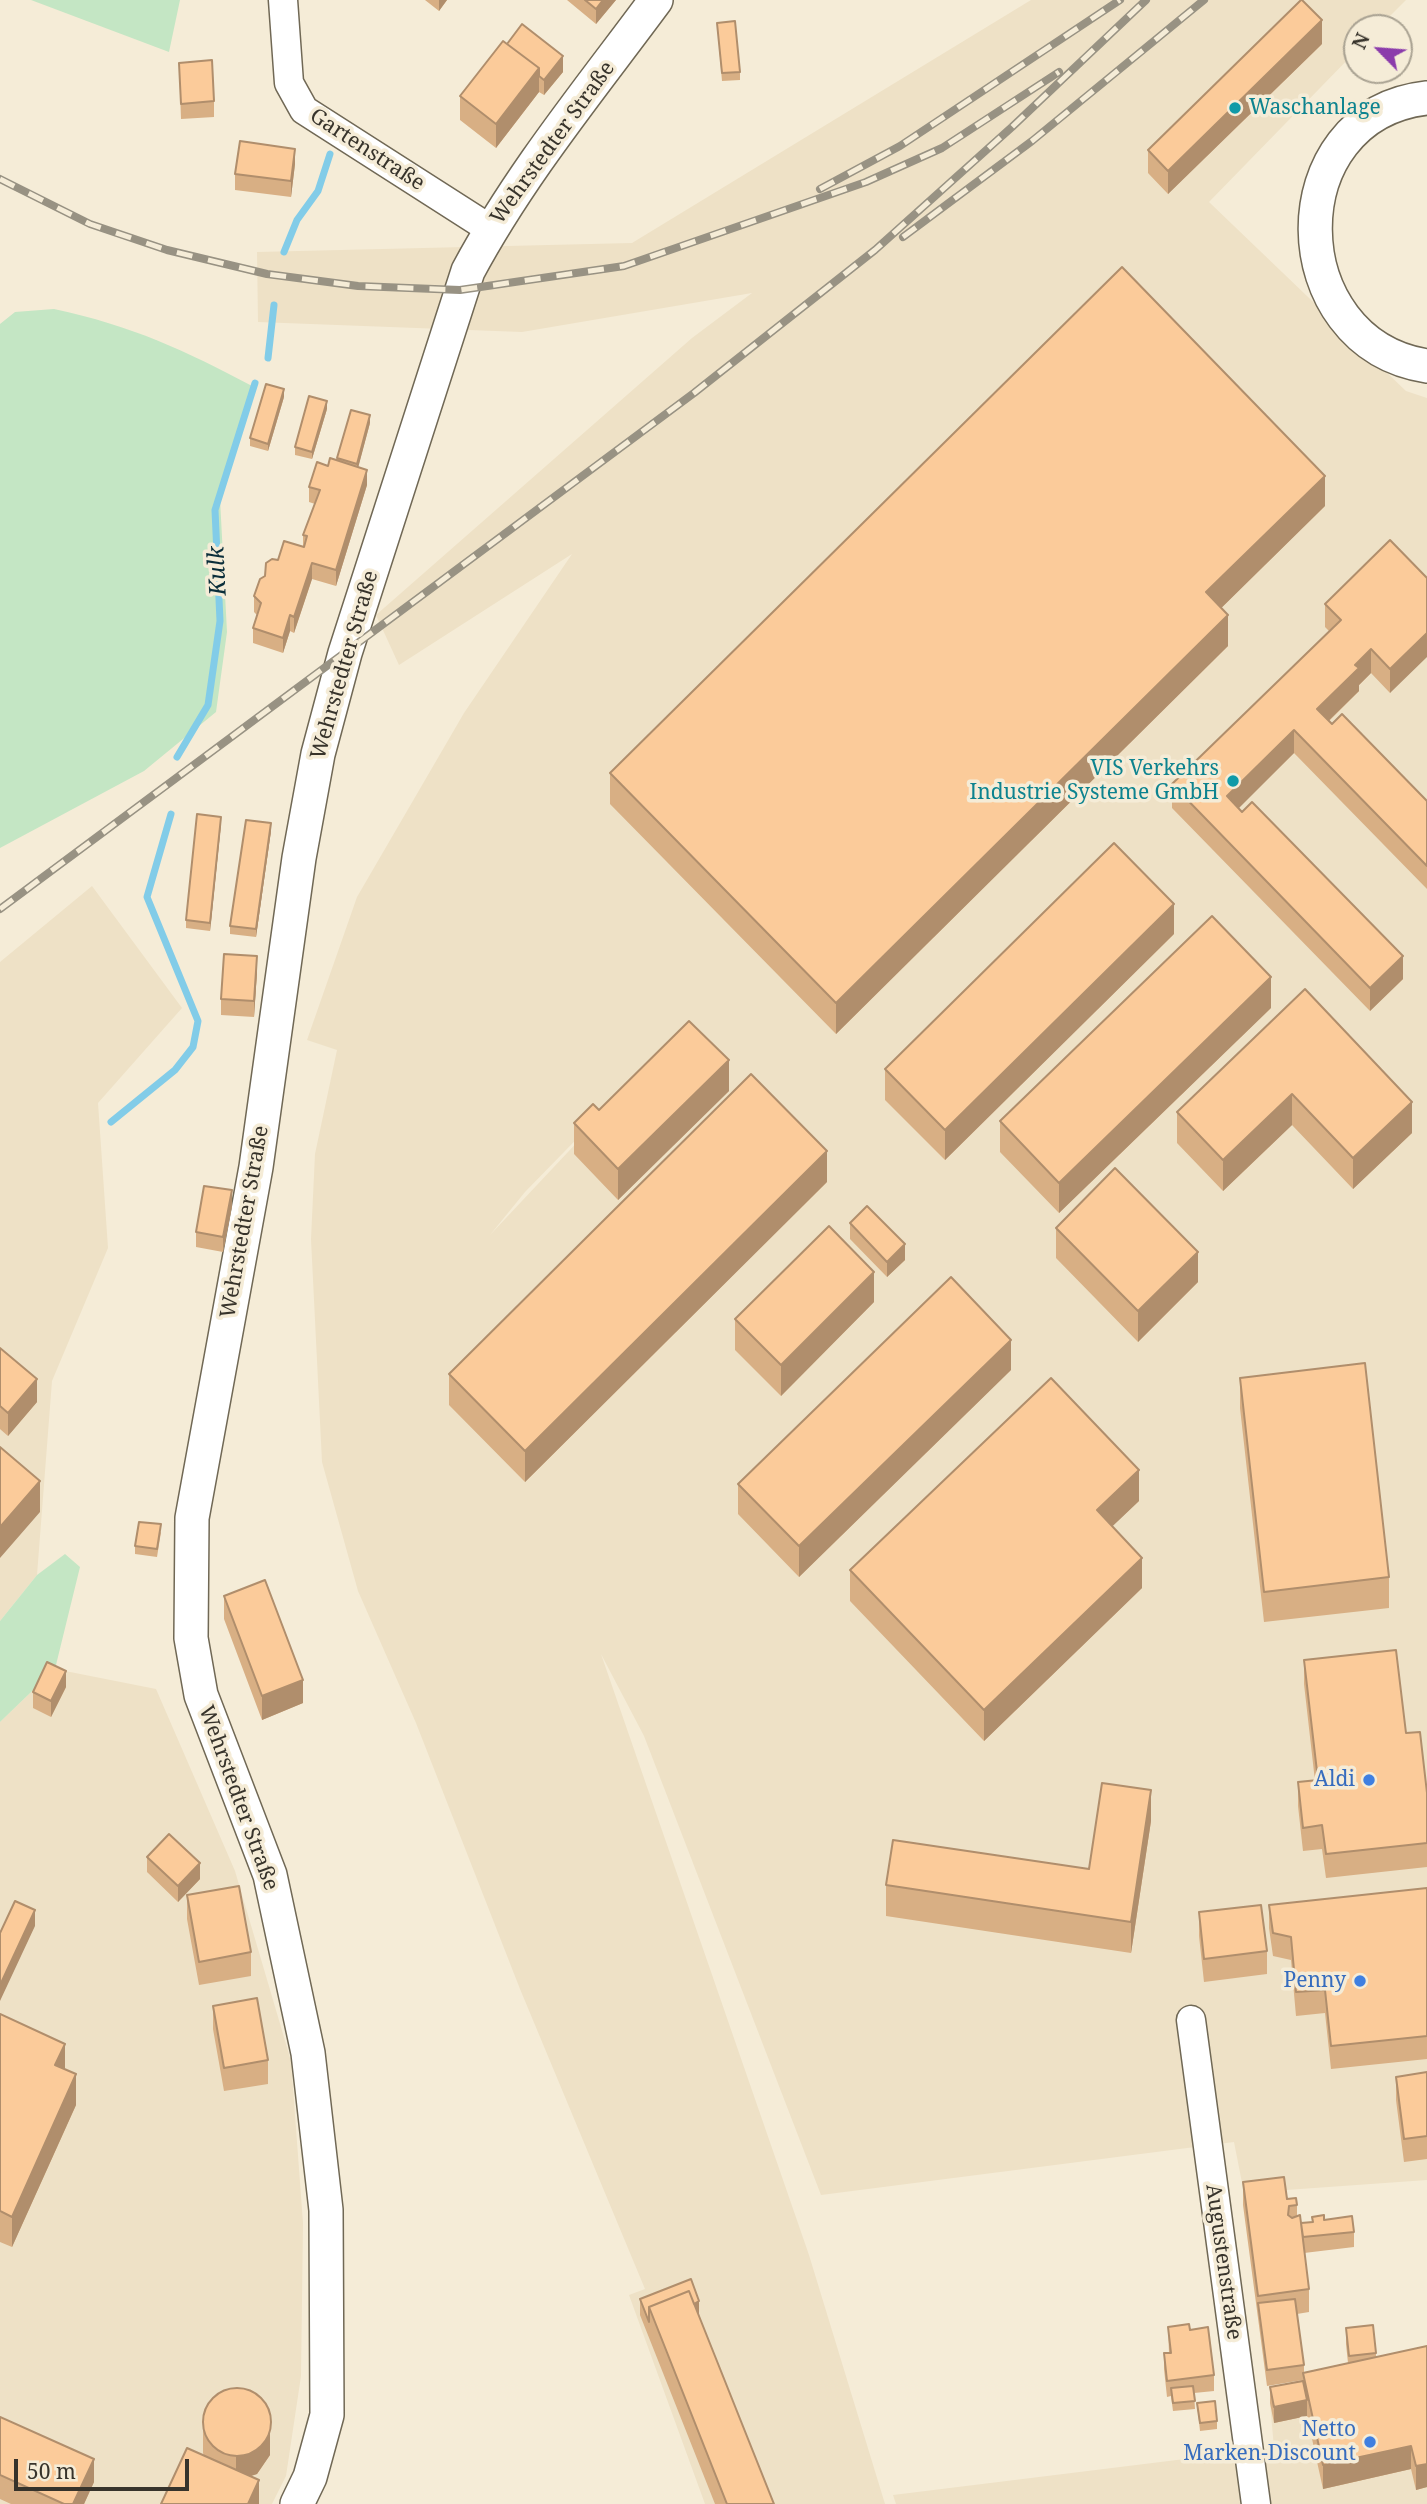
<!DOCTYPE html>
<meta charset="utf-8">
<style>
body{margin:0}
#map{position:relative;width:1427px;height:2504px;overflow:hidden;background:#f5ecd7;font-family:"Noto Serif",serif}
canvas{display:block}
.north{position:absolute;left:1343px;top:14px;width:70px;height:70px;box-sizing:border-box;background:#f5ecd7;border:2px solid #a9a292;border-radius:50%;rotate:295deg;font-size:19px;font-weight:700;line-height:28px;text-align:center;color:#37332b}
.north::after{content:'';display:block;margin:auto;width:24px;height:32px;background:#8b3bab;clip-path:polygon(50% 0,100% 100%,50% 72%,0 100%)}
.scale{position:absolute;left:14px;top:2459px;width:175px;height:32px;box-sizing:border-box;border:4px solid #37332b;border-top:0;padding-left:9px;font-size:21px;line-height:24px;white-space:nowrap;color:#37332b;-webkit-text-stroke:5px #f5ecd7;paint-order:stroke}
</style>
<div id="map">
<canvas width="1427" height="2504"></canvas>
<div class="north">N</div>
<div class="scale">50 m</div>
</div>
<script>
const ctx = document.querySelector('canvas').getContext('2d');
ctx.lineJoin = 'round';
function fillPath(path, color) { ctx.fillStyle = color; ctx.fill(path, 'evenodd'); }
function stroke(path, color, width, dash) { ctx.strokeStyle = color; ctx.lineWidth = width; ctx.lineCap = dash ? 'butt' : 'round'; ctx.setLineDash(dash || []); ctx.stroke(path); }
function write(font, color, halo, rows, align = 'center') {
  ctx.font = font + ' "Noto Serif",serif'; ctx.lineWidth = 7; ctx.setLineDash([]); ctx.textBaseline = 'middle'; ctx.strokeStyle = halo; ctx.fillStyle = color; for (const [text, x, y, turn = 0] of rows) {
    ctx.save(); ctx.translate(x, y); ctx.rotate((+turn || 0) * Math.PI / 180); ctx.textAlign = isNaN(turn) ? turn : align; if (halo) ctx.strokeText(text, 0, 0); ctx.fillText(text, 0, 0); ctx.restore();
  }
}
const built = new Path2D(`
 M1031,0H1406L1378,28H1357V50L1209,202L1406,391L1427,398V2180L1244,2193L1234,2142L821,2195L644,1736L601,1654L809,2255L885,2504H705L629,2295L645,2289L520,1989L416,1723L358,1591L322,1462L311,1239L315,1154L337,1050L307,1040L357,897L464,713L572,554L399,665L376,615L692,338L752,293L522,332L258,322L257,252L632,243ZM644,1070H645L490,1235L525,1192Z
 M92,886L182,1008L98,1103L108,1248L52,1381L37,1575L0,1621V962Z
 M55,1669L156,1689L235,1871L291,2061L303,2223L301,2376L286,2476L272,2504H0V1722Z
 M1427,2369V2504H896L893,2495L1274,2448L1270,2403Z`);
const green = new Path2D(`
 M31,0H180L169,52Z
 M54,309C133,326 184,350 254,387L220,499L227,632L216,712L144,771L0,848V324L15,312Z
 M65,1554L80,1567L55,1669L0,1722V1621L37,1575Z`);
const stream = new Path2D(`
 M284,252L297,220L318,191L330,154
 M268,358L274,305
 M177,757L208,705L220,621L215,510L255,383
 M111,1122L175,1070L193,1047L198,1021L147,897L171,814`);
const minor = new Path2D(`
 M283,0L289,83L304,110L490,229
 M1191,2020L1256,2504`);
const tertiary = new Path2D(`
 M1427,98C1276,115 1280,343 1427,366
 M297,2504L310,2477L327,2415L326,2210L308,2053L270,1875L201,1695L191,1638L192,1518L256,1167L299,858L318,754L345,653L468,271C520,174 591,88 656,0`);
const rail = new Path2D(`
 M0,179L90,224L167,250L267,274L358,286L460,290L624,266L866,182L942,148L1059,72
 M820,189L900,146L1120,0
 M903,237L1032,141L1204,0
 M0,909L694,393L875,250L1012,127L1146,0`);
const wall = new Path2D(`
 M425,0H447L439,11Z
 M567,0H616L596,24Z
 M717,23L740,72V80L722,81Z
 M507,44L563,72L544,95L539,92L496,148L460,120V96Z
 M1322,44L1168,194L1148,173V150Z
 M179,63L214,101V117L181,119Z
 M295,164L291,197L235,190V174Z
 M284,397L268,451L250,446V438Z
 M327,409L312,459L295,455V447Z
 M370,423L358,467L367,485L336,586L312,579L294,633L290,631L283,653L253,643V628L257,615L254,612V596L265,576L278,560L303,546V535L315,504L309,502V487L337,460V458Z
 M1325,506L1221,608L1228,646L836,1034L610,804V773Z
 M1427,578L1390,693L1371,673L1359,685V691L1329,721L1427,801V889L1294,753L1238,808L1403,979L1370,1011L1172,808V784L1329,631L1325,627V604Z
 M221,824L210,931L186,928V920Z
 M271,831L256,937L230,934V926Z
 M1174,934L945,1160L885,1100V1069Z
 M257,972L254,1017L221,1015V999Z
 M1305,989L1412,1133L1353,1189L1292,1125L1223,1191L1177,1143V1112Z
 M1271,1008L1059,1213L1000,1152V1121Z
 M729,1091L618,1200L574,1154V1123L599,1110Z
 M827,1182L525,1482L449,1405V1374Z
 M232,1206L223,1252L196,1247V1232Z
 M850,1223L905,1260L887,1277L850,1239Z
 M1056,1228L1198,1282L1138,1342L1056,1258Z
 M874,1302L781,1396L735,1350V1319Z
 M0,1348L37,1402L8,1436L0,1429Z
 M1011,1370L799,1577L738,1514V1484Z
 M1240,1378L1389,1577V1608L1264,1622L1240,1408Z
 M1139,1501L1112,1526L1142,1588L984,1741L850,1601V1570Z
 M161,1532L157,1557L135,1554V1546Z
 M224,1596L303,1703L262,1720L224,1619Z
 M1304,1660L1406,1733L1427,1793V1867L1326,1878L1322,1849L1303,1851L1298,1806V1782L1315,1781L1304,1684Z
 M66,1687L51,1717L33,1708V1692Z
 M1151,1821L1131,1953L886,1916V1885L1089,1869Z
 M147,1857L200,1879L178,1902L147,1872Z
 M1427,1888V2059L1331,2069L1325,2013L1296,2016L1291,1960L1273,1956L1269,1928V1905Z
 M187,1895L251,1952V1976L199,1985L187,1919Z
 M1199,1912L1267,1951V1974L1204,1982L1199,1936Z
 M213,2006L268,2060V2084L224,2091L213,2029Z
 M0,2014L65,2069L76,2105L12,2247L0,2242Z
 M1427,2072V2159L1404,2162L1396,2100V2077Z
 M1243,2182L1287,2199L1297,2205V2216L1301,2223L1324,2220L1354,2232V2247L1304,2253L1309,2289V2312L1297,2314L1304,2365V2373L1348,2363L1346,2344V2328L1376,2353V2357L1427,2346V2487L1416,2490L1411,2469L1323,2489L1307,2416L1274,2423L1270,2403V2387L1303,2380L1267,2386L1243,2205Z
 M640,2299L699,2317L774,2504H715L640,2315Z
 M1168,2327L1190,2330L1214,2375V2391L1194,2393L1195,2409L1173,2411L1171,2396L1167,2397L1164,2369V2353H1169Z
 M1197,2403L1217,2421V2429L1200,2431Z
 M0,2417L94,2482L84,2504H11L0,2499Z
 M203,2430L270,2455L257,2474L250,2476L259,2480V2504H161L204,2456L203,2453Z`);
const shadedWall = new Path2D(`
 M439,0H447L439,11Z
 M603,0H616L596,24V9Z
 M1322,20V44L1168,194V171Z
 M563,56V72L544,95V80Z
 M539,68V92L496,148V124Z
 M295,149V164L291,197V181Z
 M284,389V397L268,451V444Z
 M327,401V409L312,459V452Z
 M370,415V423L357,472V464Z
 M367,470V485L336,586V570Z
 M1325,476V506L1206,623V592Z
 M312,563V579L294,633V617Z
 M290,615V631L283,653V638Z
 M1228,615V646L836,1034V1003Z
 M1427,633V657L1390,693V669Z
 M1371,649V673L1359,685V691L1317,732V709L1355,665Z
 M1294,730V753L1227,820V796Z
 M221,817V824L210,931V923Z
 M271,823V831L256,937V929Z
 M1174,904V934L945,1160V1130Z
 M257,956V972L254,1017V1001Z
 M1403,956V979L1370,1011V988Z
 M1271,977V1008L1059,1213V1183Z
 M729,1060V1091L618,1200V1169Z
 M1292,1094V1125L1223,1191V1160Z
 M1412,1102V1133L1353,1189V1158Z
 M827,1151V1182L525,1482V1451Z
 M232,1190V1206L223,1252V1237Z
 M905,1244V1260L887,1277V1262Z
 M1198,1252V1282L1138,1342V1311Z
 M874,1272V1302L781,1396V1365Z
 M1011,1340V1370L799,1577V1546Z
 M37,1379V1402L8,1436V1413Z
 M1139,1470V1501L1097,1541V1510Z
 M40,1481V1512L0,1558V1527Z
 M1142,1558V1588L984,1741V1710Z
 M66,1671V1687L51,1717V1701Z
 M303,1680V1703L262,1720V1696Z
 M1151,1790V1821L1131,1953V1922Z
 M200,1863V1879L178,1902V1886Z
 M35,1910V1926L0,2001V1985Z
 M65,2044V2075L55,2065Z
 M76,2074V2105L12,2247V2217Z
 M699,2301V2317L654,2320Z
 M1307,2400V2416L1274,2423V2407Z
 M270,2432V2455L257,2474L236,2481V2457Z
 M1411,2446V2469L1323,2489V2465Z
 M94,2459V2482L84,2504H73Z
 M1427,2464V2487L1416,2490V2466Z
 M259,2480V2504H248Z`);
const building = new Path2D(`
 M585,0H603L596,9Z
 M1301,0H1302L1322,20L1168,171L1148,150Z
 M735,21L740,72L722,73L717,23Z
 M522,24L563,56L544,80L539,76V68L507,44Z
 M503,41L539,68L496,124L460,96Z
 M212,60L214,101L181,104L179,63Z
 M240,141L295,149L291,181L235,174Z
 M1122,267L1325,476L1206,592L1228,615L836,1003L610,773Z
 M266,384L284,389L268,444L250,438Z
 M309,396L327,401L312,452L295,447Z
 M351,410L370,415L357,464L337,458Z
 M330,458L367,470L336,570L312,563L294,617L290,615L283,638L253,628L261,603L254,596L260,579L265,576L266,563L272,559L278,560L284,541L304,547L307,536L303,535L320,490L309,487L317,462L328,466Z
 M1390,540L1427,578V633L1390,669L1371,649L1355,665L1359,668L1317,709L1332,724L1342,714L1427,801V866L1294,730L1227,796L1242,812L1252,802L1403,956L1370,988L1172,784L1341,620L1325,604Z
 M197,814L221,817L210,923L186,920Z
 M246,820L271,823L256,929L230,926Z
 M1114,843L1174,904L945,1130L885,1069Z
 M1212,916L1271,977L1059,1183L1000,1121Z
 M224,954L257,956L254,1001L221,999Z
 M1305,989L1412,1102L1353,1158L1292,1094L1223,1160L1177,1112Z
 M689,1021L729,1060L618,1169L574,1123L593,1104L599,1110Z
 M751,1074L827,1151L525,1451L449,1374Z
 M1115,1168L1198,1252L1138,1311L1056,1228Z
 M204,1186L232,1190L223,1237L196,1232Z
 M867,1206L905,1244L887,1262L850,1223Z
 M829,1226L874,1272L781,1365L735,1319Z
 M951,1277L1011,1340L799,1546L738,1484Z
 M0,1348L37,1379L8,1413L0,1406Z
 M1365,1363L1389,1577L1264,1592L1240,1378Z
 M1051,1378L1139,1470L1097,1510L1142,1558L984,1710L850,1570Z
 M0,1447L40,1481L0,1527Z
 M139,1522L161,1524L157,1549L135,1546Z
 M265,1580L303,1680L262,1696L224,1596Z
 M1396,1650L1406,1733L1420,1732L1427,1793V1843L1326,1854L1322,1825L1303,1828L1298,1782L1318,1780L1304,1660Z
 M47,1662L66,1671L51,1701L33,1692Z
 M1102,1783L1151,1790L1131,1922L886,1885L893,1840L1089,1869Z
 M169,1834L200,1863L178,1886L147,1857Z
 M239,1886L251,1952L199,1962L187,1895Z
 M1427,1888V2036L1331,2046L1325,1990L1296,1992L1291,1937L1273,1933L1269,1905Z
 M15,1901L35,1910L0,1985V1933Z
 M1261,1905L1267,1951L1204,1959L1199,1912Z
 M257,1998L268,2060L224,2068L213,2006Z
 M0,2014L65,2044L55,2065L76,2074L12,2217L0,2211Z
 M1427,2072V2136L1404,2139L1396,2077Z
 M1284,2177L1287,2199L1296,2198L1297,2205L1289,2206L1288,2215L1292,2218L1300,2215L1309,2289L1258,2296L1243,2182Z
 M1324,2215V2220L1352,2216L1354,2232L1303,2237L1301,2223L1313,2222L1312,2217Z
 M691,2279L699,2301L694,2304L689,2291L649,2307V2322L640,2299Z
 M689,2291L774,2504H727L649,2307Z
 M1295,2299L1304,2365L1267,2370L1258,2303Z
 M1189,2324L1190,2330L1208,2327L1214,2375L1167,2381L1164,2353H1171L1168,2327Z
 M1373,2325L1376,2353L1349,2356L1346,2328Z
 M1427,2346V2464L1416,2466L1411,2446L1323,2465L1303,2373Z
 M1303,2381L1307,2400L1274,2407L1270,2387Z
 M1193,2386L1195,2401L1173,2403L1171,2388Z
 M203 2422a34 34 0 1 1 68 0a34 34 0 1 1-68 0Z
 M1215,2401L1217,2421L1200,2423L1197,2403Z
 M0,2417L94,2459L73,2504H64L0,2475Z
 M187,2448L259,2480L248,2504H161Z`);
const markers = [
 [1235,108,7,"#0f9aa8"],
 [1233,781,7,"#0f9aa8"],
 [1369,1780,7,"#3f7fe0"],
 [1360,1981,7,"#3f7fe0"],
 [1370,2442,7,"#3f7fe0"]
];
const cultureNames = [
 ["Waschanlage",1249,108],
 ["VIS Verkehrs",1219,769,"right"],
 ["Industrie Systeme GmbH",1219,793,"right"]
];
const streetNames = [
 ["Wehrstedter Straße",553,143,-54],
 ["Gartenstraße",367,150,33],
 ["Wehrstedter Straße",345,665,-74],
 ["Wehrstedter Straße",245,1222,-80],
 ["Wehrstedter Straße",238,1798,70],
 ["Augustenstraße",1223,2262,82]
];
const shopNames = [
 ["Aldi",1355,1780],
 ["Penny",1346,1981],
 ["Netto",1356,2430],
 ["Marken-Discount",1356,2454]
];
const waterNames = [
 ["Kulk",218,571,-93]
];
fillPath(built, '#eee1c6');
fillPath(green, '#c4e6c4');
stroke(stream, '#82cce8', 7);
stroke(minor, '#706855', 31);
stroke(tertiary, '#706855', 36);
stroke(minor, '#fff', 28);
stroke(tertiary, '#fff', 33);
stroke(rail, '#989283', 8);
stroke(rail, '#f5ecd7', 5, [16]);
fillPath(wall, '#d8af84');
fillPath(shadedWall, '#b08e6c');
fillPath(building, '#fbcb9a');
stroke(building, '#b08e6c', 2);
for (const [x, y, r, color] of markers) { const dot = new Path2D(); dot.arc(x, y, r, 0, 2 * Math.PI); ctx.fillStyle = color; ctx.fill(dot); stroke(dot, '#f5ecd7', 2.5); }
write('21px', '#0d838f', '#f5ecd7', cultureNames, 'left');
write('21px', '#37332b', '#f5ecd7', streetNames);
write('21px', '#366cbe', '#f5ecd7', shopNames, 'right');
write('italic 23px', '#0a2e3a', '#f5ecd7', waterNames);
</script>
